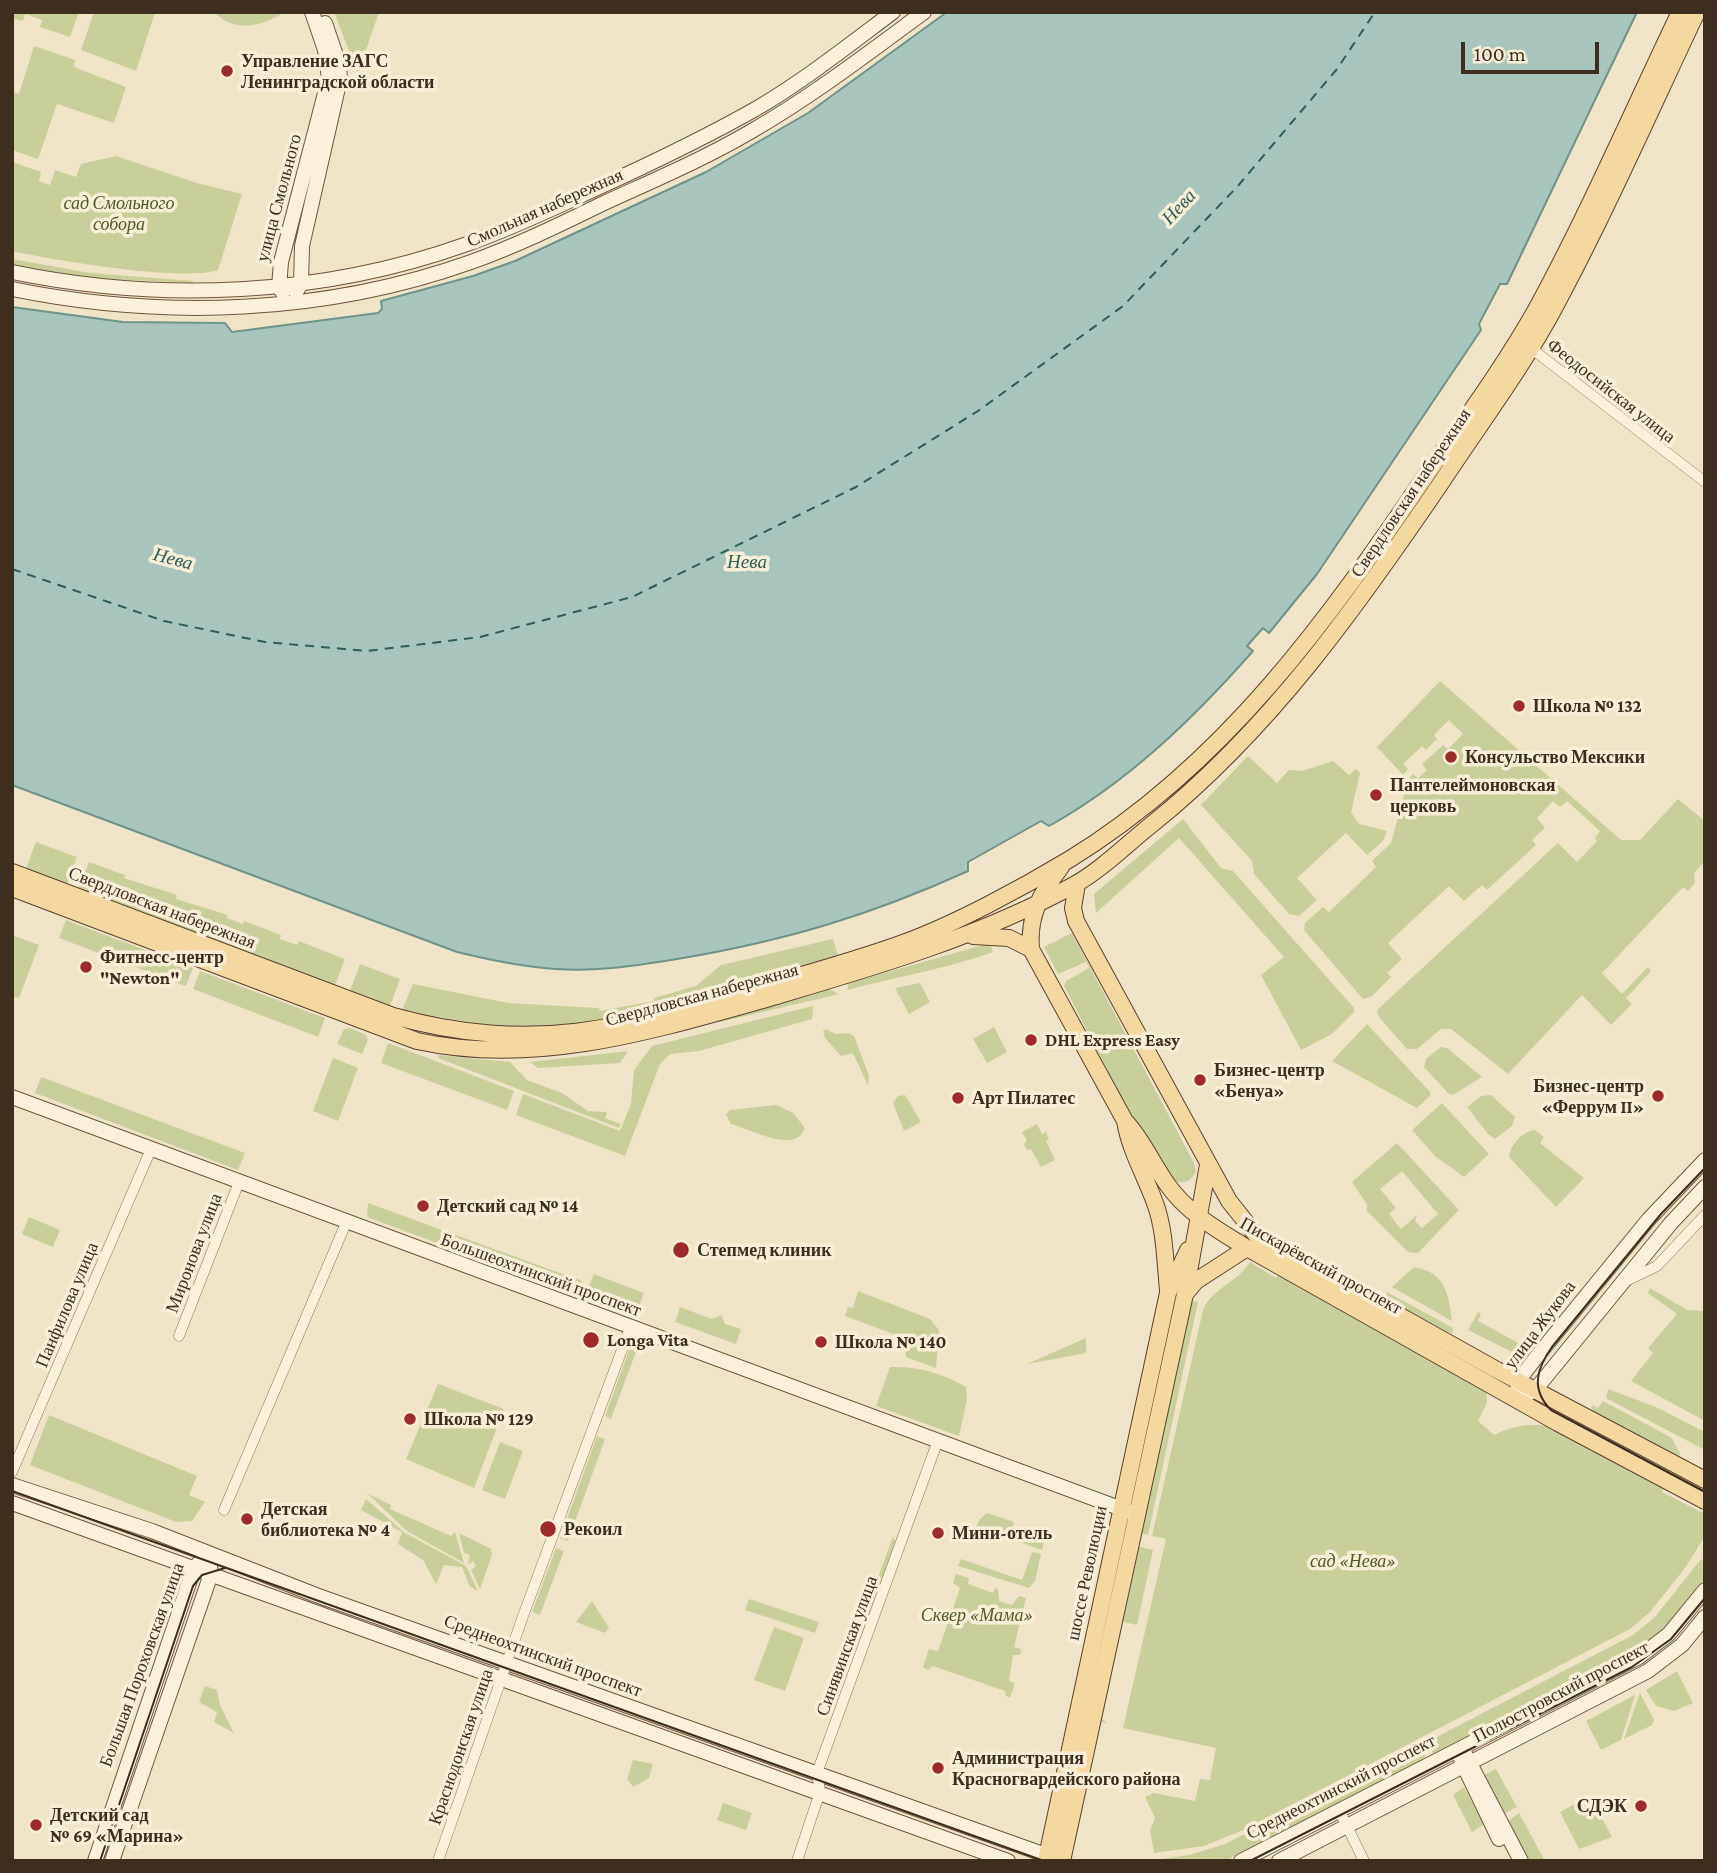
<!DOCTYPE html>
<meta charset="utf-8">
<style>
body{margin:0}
#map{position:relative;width:1717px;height:1873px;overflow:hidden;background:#f0e4c8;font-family:"Crimson Pro",serif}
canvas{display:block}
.frame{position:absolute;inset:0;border:14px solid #3d2e20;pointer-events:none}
.scale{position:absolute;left:1461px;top:42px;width:138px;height:32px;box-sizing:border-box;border:4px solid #3d2e20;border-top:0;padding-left:9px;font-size:21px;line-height:24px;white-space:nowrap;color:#3d2e20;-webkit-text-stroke:5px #f7eed8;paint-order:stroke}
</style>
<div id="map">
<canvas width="1717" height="1873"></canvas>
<div class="frame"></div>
<div class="scale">100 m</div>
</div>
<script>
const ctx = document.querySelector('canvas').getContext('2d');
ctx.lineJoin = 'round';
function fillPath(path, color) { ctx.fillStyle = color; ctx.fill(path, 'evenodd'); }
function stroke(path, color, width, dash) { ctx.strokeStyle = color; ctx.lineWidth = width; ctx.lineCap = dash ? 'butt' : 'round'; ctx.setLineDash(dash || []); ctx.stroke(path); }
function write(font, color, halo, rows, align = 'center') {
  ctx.font = font + ' "Crimson Pro",serif'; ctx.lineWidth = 7; ctx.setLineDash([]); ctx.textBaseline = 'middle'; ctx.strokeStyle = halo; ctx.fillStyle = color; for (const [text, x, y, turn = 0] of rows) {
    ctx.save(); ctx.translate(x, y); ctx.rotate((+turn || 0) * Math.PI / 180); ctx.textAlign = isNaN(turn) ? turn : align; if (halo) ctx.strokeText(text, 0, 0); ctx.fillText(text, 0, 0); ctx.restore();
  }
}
const green = new Path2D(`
 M12,12H79L70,37L40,27L42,20L25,14L23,21L14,19L12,23Z
 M94,12L155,13L136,71L81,50Z
 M214,12H285C262,26 236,34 214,12Z
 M334,12H379L358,74Z
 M34,46L75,60L74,67L126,87L114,123L57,104L38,159L12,150V92L19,94Z
 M116,156L197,183L242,194L218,270C183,282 52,260 12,251V162L41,172L39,181L50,185L55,170L76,177L81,164Z
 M12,259L90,273L193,281V283L87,278L12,265Z
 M1440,681L1621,840H1640L1678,799L1705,821V861L1694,873L1695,883L1688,891L1683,887L1602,973L1622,994L1648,967L1651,971L1626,998L1632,1004L1611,1025L1582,995L1508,1074L1451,1029H1441L1417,1049H1407L1379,1017L1377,1010L1558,843L1577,862L1597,841L1595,838L1600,831L1567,801L1560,807L1553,801L1537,818L1545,828L1532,840L1536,845L1487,890L1482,885L1464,901L1449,886L1388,943L1402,959L1387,973L1391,977L1372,996L1363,999L1304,930L1305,923L1323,907L1329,912L1376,867L1372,861L1391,843L1408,780L1413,774L1418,778L1427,770L1422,764L1443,745L1448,749L1463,734L1449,720L1434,735L1437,739L1426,750L1422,746L1403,764L1408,769L1403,775L1377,747Z
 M1248,756L1277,783L1289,770L1302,771L1333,761L1349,775L1356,769L1360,773L1351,812L1359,824L1387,831L1383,841L1367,855L1346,833L1297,878L1317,900L1299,916L1289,914L1254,874L1252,861L1201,805Z
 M1183,819L1221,868L1233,871L1354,1008V1012L1332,1034L1301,1050L1261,975L1284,957L1179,838L1096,913L1094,894Z
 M36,842L77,857L67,884L26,868Z
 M89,862L125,875L124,878L177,895L176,899L228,915L227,918L243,924L244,921L281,935L280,939L297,945L299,941L345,959L335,985L79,888Z
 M66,920L193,968L186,986L59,938Z
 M1072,933L1194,1163L1196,1172L1190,1180C1185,1182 1180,1184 1175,1180C1153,1167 1081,1017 1064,986L1066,981L1089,968L1086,962L1058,974L1044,947Z
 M12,935L39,945L19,998L12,996Z
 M833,939L838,956L619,1019L557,1028L494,1027L402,1010L413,984L508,1003L599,1008L600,1011L654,1001V998L696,986L721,965Z
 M990,943L993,952C946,969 896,977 847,990L849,983Z
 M360,964L400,979L390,1006L350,991Z
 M200,971L325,1018L318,1037L193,989Z
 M920,983L930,1002L909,1014L895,988Z
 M829,989L839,994L720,1022L716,1020Z
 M813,1006L812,1019L699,1051L670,1054L660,1064L625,1156L516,1115L523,1094L620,1131L631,1103L634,1070L652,1046Z
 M1367,1024L1430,1092V1096L1417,1108L1332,1061Z
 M994,1027L1007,1052L987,1063L973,1039Z
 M350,1028L366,1035L368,1040L362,1054L337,1044L344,1029Z
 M826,1029L836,1034L848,1033L854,1036L869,1076L868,1086L853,1053L841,1056L825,1038L823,1031Z
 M388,1043L514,1091L507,1110L381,1063Z
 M1441,1047L1447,1048L1482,1077L1453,1095L1448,1093L1424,1067L1426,1059Z
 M628,1051L620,1063L538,1068L530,1062Z
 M439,1055L510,1062L527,1080L562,1093L588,1111L607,1112L605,1118L621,1124L619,1128L438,1058Z
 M333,1058L358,1068L338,1121L313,1111Z
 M41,1077L245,1153L238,1170L35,1093Z
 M905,1095L921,1122L904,1131L893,1103L898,1096Z
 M1491,1095L1515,1117L1512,1126L1495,1139L1488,1134L1467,1107L1481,1096Z
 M1442,1103L1489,1154L1464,1177L1435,1156L1412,1130Z
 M776,1105L793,1113L805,1128C795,1155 751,1129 731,1124L726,1114L730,1110Z
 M1037,1124L1042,1134L1046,1132L1049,1139L1046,1141L1055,1160L1041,1167L1031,1149L1027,1150L1024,1144L1027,1141L1022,1132Z
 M1535,1130L1544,1137L1540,1143L1584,1178L1556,1207L1509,1157C1510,1145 1523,1131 1535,1130Z
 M1397,1143L1459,1210L1418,1253L1408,1252L1366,1210L1368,1206L1352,1182ZM1402,1171L1438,1214L1422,1228L1415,1221L1417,1215L1401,1229L1389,1214L1396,1208L1380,1189Z
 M368,1203L582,1281L577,1295L367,1217Z
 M29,1217L60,1230L53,1247L22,1234Z
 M1250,1262L1276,1278L1279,1274L1486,1390L1487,1403L1478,1421L1494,1435C1515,1425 1532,1423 1555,1427L1665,1486L1662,1492L1705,1514V1536L1685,1568L1650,1612L1630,1629L1243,1830L1204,1846L1154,1853L1150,1830L1155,1818L1145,1797L1154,1793L1195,1801L1200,1779L1210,1780L1216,1748L1123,1728L1166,1539L1152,1536L1203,1310C1210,1290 1238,1282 1250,1262Z
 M1414,1267C1445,1272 1449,1294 1452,1321L1392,1287Z
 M594,1274L644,1293L635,1317L587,1299L585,1295Z
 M1650,1288L1687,1310L1705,1311V1421L1631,1381L1653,1353L1648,1348L1677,1314L1648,1293Z
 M858,1291L930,1319L939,1330L936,1368L906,1357L904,1338L845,1316L848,1307L853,1308Z
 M1387,1292L1453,1328L1452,1334L1386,1299Z
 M1190,1301L1198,1302L1148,1535L1140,1533Z
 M680,1307L712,1319L721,1315L725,1324L741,1329L736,1344L675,1322Z
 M1478,1312L1481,1314L1478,1321L1520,1344L1524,1339L1538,1336L1524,1351L1516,1354L1468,1330Z
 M1086,1338V1353L1027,1364Z
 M633,1339L640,1341L611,1419L605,1416Z
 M890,1367C917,1366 943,1373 966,1387L967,1400L959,1436L876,1406Z
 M438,1384L504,1409L474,1488L406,1459Z
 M1608,1389L1656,1407L1705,1432V1450L1606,1398Z
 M1603,1401L1672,1438L1680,1454L1678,1458L1591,1412L1592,1405L1598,1408Z
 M49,1415L197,1476L189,1495L205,1502L192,1521L176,1522L30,1465Z
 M597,1436L605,1439L568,1541L560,1538Z
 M500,1442L523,1451L505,1499L482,1490Z
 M367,1493L391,1505L390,1509L451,1536L455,1532L464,1563L407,1531Z
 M366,1499L405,1533L466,1566L478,1591L470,1587L462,1567L444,1565L436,1584L423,1560L398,1544L402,1532L361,1510Z
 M987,1513L1014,1522L1012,1529L1032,1537L1035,1531L1046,1535L1042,1550L976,1527L980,1519Z
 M459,1533L491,1549L492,1555L480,1589L471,1570L476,1566L473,1561L468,1565L470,1555L464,1553Z
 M893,1537L896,1543L861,1640H855Z
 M1137,1546L1153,1550L1137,1625L1123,1622L1102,1719L1108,1724L1100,1721Z
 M556,1548L564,1551L540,1615L532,1612Z
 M1032,1552L1041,1554L1035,1581L1029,1588L958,1566L961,1559L1022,1580Z
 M1701,1559L1705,1562V1578L1673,1620L1646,1644L1433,1754L1427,1742L1633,1635L1655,1617Z
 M956,1574L969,1578L968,1584L993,1593L995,1588L998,1589L999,1601L1012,1605L1019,1596L1026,1598L1014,1647L1021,1649L1020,1655H1013L1009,1681L1015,1683L1010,1698L1006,1696L1005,1691L933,1666L928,1670L923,1667L929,1649L938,1651L960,1588L953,1583Z
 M749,1599L819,1622L815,1633L745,1610Z
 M592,1601L609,1628L605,1633L576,1622Z
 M774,1627L804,1638L785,1691L754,1680Z
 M1677,1671L1693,1703L1674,1711L1656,1706L1646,1690Z
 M205,1686L217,1690L220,1705L234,1733L214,1722L217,1712L199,1702Z
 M1640,1693L1654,1720L1652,1725L1624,1739Z
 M1635,1695L1621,1740L1601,1750L1586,1721Z
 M1420,1746L1426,1758L1225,1861H1148L1189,1855L1225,1844Z
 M633,1760L653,1764L649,1778L633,1787L627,1779Z
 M1496,1769L1517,1807L1503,1814L1484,1775Z
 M1464,1787L1484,1824L1472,1832L1453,1795Z
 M1590,1796L1612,1837L1579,1849L1560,1812Z
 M723,1803L752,1813L746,1830L717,1820Z
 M1519,1813L1545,1861H1527L1507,1822Z`);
const water = new Path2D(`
 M947,12H1637L1507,284H1500L1479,324L1481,330L1317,574L1269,633L1263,628L1247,646L1253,651C1193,719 1128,782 1049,826L1041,821L968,862V871C871,915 788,940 683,958C641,965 599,972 556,969C522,967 490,960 457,952L12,785V307L123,322L225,323L232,332L378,313L382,309L381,301L473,276L515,261L706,172L808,113Z`);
const ferry = new Path2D(`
 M12,569L164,621L265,642L367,651L480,637L632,597L856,487L978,411L1123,306L1237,187L1337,69L1375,12`);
const street = new Path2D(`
 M1532,349L1705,482
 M1626,1281L1657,1266L1705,1215
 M179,1336L239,1182
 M12,1472L151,1149
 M224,1510L346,1223
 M1339,1810L1364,1861
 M438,1861L523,1616L630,1328
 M797,1861L820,1792L817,1773L937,1443`);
const secondary = new Path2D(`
 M12,272C162,303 322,296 467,244C510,229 552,209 593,190C650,164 705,138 759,107C806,79 849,45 893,12
 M12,289C164,320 325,314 471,262C516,246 559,225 602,204C652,181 702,160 750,132C811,97 867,54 924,12
 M296,292L301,284L302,246L340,79L339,64L325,23
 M283,293L279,287L281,262L329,78L325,50L312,12
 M12,1097L1130,1512
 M1705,1160L1649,1219L1538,1355L1518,1381V1399L1535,1390L1671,1223L1705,1187
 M12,1485L152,1531L316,1595L1057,1859
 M12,1503L1008,1861
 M1465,1754L1521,1861
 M1461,1760L1499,1839
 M95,1861L194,1568L200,1562
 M112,1861L211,1574L210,1566
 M1241,1861L1639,1657L1669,1634L1705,1590
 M1279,1861L1648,1671L1682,1645L1705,1617`);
const primary = new Path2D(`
 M1061,867C1041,893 1028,915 1031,949L1125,1121C1143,1140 1152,1163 1167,1184C1187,1213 1218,1230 1247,1248L1558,1423L1705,1501
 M12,872L393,1016C538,1056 629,1026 767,985C813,972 859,959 903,943C955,924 1022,888 1070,859C1226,763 1328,620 1429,471C1466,418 1505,365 1537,308C1589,212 1633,110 1680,12
 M1077,884L1073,908L1076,921L1229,1201L1257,1236L1497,1370L1705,1480
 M12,888L417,1041C536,1067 652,1031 766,999C871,968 977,938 1074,885C1101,870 1126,845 1151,825C1270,730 1358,605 1443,480C1482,421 1525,364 1558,301C1608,207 1651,109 1697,12
 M973,936L1009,938L1031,949
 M1125,1121C1130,1151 1145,1175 1155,1203C1165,1230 1165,1261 1168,1290
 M1185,1294L1196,1281L1247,1248
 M1046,1861L1168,1293L1188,1250
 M1062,1861L1185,1294L1208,1165`);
const tram = new Path2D(`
 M1705,1168L1661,1214L1552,1347C1537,1368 1530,1389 1551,1410L1705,1492
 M12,1491L1044,1861
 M100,1861L193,1586L202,1575L225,1568
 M1250,1861L1632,1667L1671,1639L1705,1598`);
const markers = [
 [227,71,7,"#9e2a2b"],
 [1519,706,7,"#9e2a2b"],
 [1451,757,7,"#9e2a2b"],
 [1376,795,7,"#9e2a2b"],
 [86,967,7,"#9e2a2b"],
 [1031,1040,7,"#9e2a2b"],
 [1200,1080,7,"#9e2a2b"],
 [1658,1096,7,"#9e2a2b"],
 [958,1098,7,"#9e2a2b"],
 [423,1206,7,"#9e2a2b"],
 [681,1250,9,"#9e2a2b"],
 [591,1340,9,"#9e2a2b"],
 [821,1342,7,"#9e2a2b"],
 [410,1419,7,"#9e2a2b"],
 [247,1519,7,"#9e2a2b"],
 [548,1529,9,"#9e2a2b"],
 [938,1533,7,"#9e2a2b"],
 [938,1768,7,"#9e2a2b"],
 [1641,1806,7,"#9e2a2b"],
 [36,1825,7,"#9e2a2b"]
];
const poiNames = [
 ["Управление ЗАГС",241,61],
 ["Ленинградской области",241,82],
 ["Школа № 132",1533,706],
 ["Консульство Мексики",1465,757],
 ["Пантелеймоновская",1390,785],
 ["церковь",1390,806],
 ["Фитнесс-центр",100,957],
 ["\"Newton\"",100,978],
 ["DHL Express Easy",1045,1040],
 ["Бизнес-центр",1214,1070],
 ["«Бенуа»",1214,1091],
 ["Бизнес-центр",1644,1086,"right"],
 ["«Феррум II»",1644,1107,"right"],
 ["Арт Пилатес",972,1098],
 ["Детский сад № 14",437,1206],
 ["Степмед клиник",697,1250],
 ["Longa Vita",607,1340],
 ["Школа № 140",835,1342],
 ["Школа № 129",424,1419],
 ["Детская",261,1509],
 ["библиотека № 4",261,1530],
 ["Рекоил",564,1529],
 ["Мини-отель",952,1533],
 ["Администрация",952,1758],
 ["Красногвардейского района",952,1779],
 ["СДЭК",1627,1806,"right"],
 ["Детский сад",50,1815],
 ["№ 69 «Марина»",50,1836]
];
const streetNames = [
 ["улица Смольного",279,198,-75],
 ["Смольная набережная",545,208,-24],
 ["Феодосийская улица",1611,391,38],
 ["Свердловская набережная",1411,493,-56],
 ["Свердловская набережная",162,908,21],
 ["Свердловская набережная",702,995,-15],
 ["Миронова улица",194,1253,-69],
 ["Пискарёвский проспект",1321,1266,29],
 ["Большеохтинский проспект",541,1275,20],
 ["Панфилова улица",67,1305,-67],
 ["улица Жукова",1540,1325,-53],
 ["шоссе Революции",1087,1573,-78],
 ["Синявинская улица",847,1646,-70],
 ["Среднеохтинский проспект",543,1656,20],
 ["Большая Пороховская улица",142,1665,-70],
 ["Полюстровский проспект",1561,1692,-28],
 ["Краснодонская улица",461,1747,-71],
 ["Среднеохтинский проспект",1341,1787,-27]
];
const parkNames = [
 ["сад Смольного",119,203],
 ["собора",119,224],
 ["сад «Нева»",1353,1561],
 ["Сквер «Мама»",977,1615]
];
const waterNames = [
 ["Нева",1179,207,-47],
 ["Нева",173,559,15],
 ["Нева",747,562]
];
fillPath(green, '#c9cf9b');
fillPath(water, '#a9c4bc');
stroke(water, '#6f938a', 2);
stroke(ferry, '#2f5d5a', 2, [9, 7]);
stroke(street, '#8d765c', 11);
stroke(secondary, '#6f573f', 16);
stroke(primary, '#5b4430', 18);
stroke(street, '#faf1dc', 10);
stroke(secondary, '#faf1dc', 14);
stroke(primary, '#f3d9a0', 16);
stroke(tram, '#3d2e20', 2);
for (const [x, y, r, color] of markers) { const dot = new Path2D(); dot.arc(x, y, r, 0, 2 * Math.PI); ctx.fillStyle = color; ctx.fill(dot); stroke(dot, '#f7eed8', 2.5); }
write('bold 18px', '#3d2e20', '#f7eed8', poiNames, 'left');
write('18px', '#3d2e20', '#f7eed8', streetNames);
write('italic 18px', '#4d5a26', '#f7eed8', parkNames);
write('italic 19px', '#2f5d5a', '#f7eed8', waterNames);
</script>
